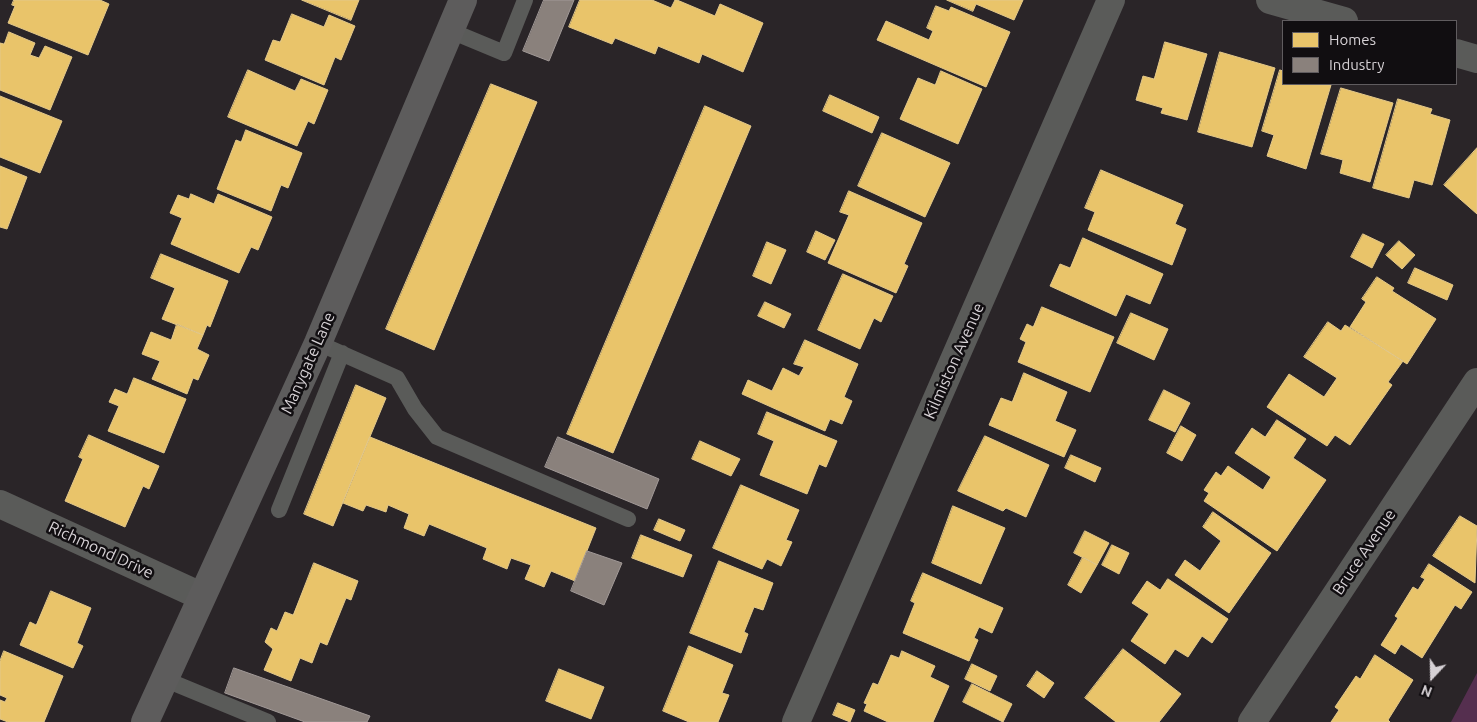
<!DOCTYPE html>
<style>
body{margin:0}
#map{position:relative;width:1477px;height:722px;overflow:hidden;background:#2a2528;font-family:Ubuntu,sans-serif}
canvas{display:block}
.legend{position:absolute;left:1282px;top:20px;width:175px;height:65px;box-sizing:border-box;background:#110e11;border:1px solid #605c5f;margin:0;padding:6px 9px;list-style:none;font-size:15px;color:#d6d1d5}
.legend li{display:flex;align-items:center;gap:10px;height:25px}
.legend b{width:25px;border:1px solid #605c5f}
.north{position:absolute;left:1407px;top:652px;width:50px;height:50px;-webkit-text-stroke:4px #110e11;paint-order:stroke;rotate:201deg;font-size:14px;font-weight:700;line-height:20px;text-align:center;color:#d6d1d5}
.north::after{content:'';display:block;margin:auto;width:18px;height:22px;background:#d6d1d5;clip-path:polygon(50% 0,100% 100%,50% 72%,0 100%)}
</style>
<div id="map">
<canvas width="1477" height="722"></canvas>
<ul class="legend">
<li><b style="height:14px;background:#e9c46a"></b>Homes</li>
<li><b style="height:14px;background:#8a817c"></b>Industry</li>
</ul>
<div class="north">N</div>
</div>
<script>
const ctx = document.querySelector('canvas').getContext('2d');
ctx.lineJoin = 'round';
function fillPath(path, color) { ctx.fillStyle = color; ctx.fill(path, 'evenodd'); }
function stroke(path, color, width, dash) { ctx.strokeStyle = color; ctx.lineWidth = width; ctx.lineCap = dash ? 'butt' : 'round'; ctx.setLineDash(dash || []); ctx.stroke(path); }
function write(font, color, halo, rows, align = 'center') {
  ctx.font = font + ' Ubuntu,sans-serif'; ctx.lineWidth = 5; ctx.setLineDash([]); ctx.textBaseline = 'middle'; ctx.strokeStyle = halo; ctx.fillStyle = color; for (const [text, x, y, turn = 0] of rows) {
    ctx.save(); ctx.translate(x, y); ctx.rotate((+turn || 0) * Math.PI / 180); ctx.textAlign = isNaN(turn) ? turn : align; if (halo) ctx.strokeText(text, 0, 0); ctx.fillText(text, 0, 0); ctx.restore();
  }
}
const green = new Path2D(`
 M1477,673V722H1451Z`);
const homes = new Path2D(`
 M14,0H100L109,4L88,55L8,23L15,6L12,5Z
 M302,0H359L351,20Z
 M580,0H652L671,8L675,0H677L715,16L720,4L763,23L743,72L702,54L699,63L658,46L655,54L615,38L612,44L569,27Z
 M947,0H1023L1014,20L976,4L973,11Z
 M936,6L949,11L951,7L1010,32L986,87L877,40L886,21L929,40L933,31L927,28Z
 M292,14L324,27L329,15L355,26L341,60L335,57L324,85L265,60L273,40L280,42Z
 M9,32L35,43L30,55L39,58L45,46L72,57L50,110L0,90V43L4,44Z
 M1165,42L1207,54L1187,120L1161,113L1163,108L1136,100L1143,76L1154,79Z
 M1220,52L1275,68L1252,147L1198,132Z
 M248,70L295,91L301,79L328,90L314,124L308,121L297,146L228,117Z
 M1280,70L1283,71V84L1331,85L1306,169L1267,156L1274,135L1262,131Z
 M941,71L982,89L958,144L900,119L918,78L935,85Z
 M491,84L537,102L434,350L386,329Z
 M1341,88L1393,103L1370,182L1340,173L1343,160L1321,154Z
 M830,95L879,117L872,133L823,111Z
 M0,96L62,121L40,173L0,157Z
 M1398,99L1432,109L1430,114L1450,120L1432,185L1414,180L1409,198L1373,188Z
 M705,106L751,126L613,453L567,434Z
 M246,130L302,153L288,188L281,185L271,211L217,189L236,140L241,142Z
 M882,133L950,163L925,217L858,186Z
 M1477,148V214L1444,185Z
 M0,166L27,177L7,229L0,227Z
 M1101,170L1183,205L1175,224L1186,229L1172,265L1088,230L1095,212L1085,208Z
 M849,191L922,223L904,264L908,266L896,293L828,263L849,215L840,212Z
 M191,194L214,204L218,194L272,217L258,250L251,247L239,273L171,244L182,218L170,213L178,195L189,199Z
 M816,231L835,240L825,260L807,252Z
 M1363,234L1384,244L1372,268L1351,257Z
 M1083,238L1163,274L1150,304L1126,294L1116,316L1050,286L1060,264L1070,268Z
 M1399,241L1415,255L1402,269L1386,255Z
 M767,242L786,250L771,284L753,276Z
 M161,254L228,281L210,327L207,325L203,335L162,319L175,288L151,278Z
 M1415,268L1453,285L1447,300L1408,283Z
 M843,274L893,296L881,322L874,318L860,349L818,330Z
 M1377,277L1394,288L1392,291L1436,319L1407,364L1350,327L1366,302L1362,299Z
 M765,302L791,314L784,328L758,316Z
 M1042,307L1114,337L1090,392L1018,362L1026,342L1020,339L1027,324L1033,327Z
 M1131,313L1168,329L1154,360L1117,343Z
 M1328,322L1341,331L1345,325L1403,361L1388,382L1392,385L1350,445L1335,435L1327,446L1267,407L1289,374L1324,397L1337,378L1304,357Z
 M177,324L203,335L197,349L209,355L198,380L193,378L187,394L152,379L160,361L142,354L151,332L171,340Z
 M805,340L858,364L844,397L852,401L842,424L830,419L825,431L742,394L748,380L772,391L783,368L799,376L804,367L794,364Z
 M1024,373L1067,392L1055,421L1076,430L1064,457L989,425L1001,398L1012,402Z
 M134,378L186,399L164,453L108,431L119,406L109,402L115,389L127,394Z
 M356,385L386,398L333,526L304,514Z
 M1164,390L1190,403L1175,432L1149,420Z
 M767,412L837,441L826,467L819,464L807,494L760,475L774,441L758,434Z
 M1277,420L1306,439L1293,458L1326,480L1277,551L1204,501L1209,493L1204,490L1216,472L1221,476L1228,466L1263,490L1271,477L1235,453L1252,428L1265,437Z
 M1181,426L1196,435L1182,461L1167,453Z
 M89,435L159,466L149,489L143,486L125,527L65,501L83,459L79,457Z
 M985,436L1049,465L1026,517L1006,508L1003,511L958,491Z
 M370,437L596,528L575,581L551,571L544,587L525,579L531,565L511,558L507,569L483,559L487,548L429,524L424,536L404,528L409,514L388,505L386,512L366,505L363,511L343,503Z
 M700,441L740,459L731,476L692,459Z
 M1071,455L1101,468L1095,482L1065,468Z
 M741,485L799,510L786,540L792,542L781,566L767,559L762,569L713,548Z
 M953,506L1005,528L981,584L932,563Z
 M1213,512L1271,553L1229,613L1175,575L1185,560L1200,571L1221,541L1203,527Z
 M1460,516L1477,526L1475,583L1433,556Z
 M659,519L685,530L680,541L654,530Z
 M1085,531L1109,543L1097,565L1074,553Z
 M641,535L692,555L683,577L632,558Z
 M1112,545L1129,553L1119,574L1102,565Z
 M1083,557L1097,565L1081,593L1068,585Z
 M719,561L773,583L763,610L754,607L744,632L748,634L741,653L690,633Z
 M314,563L358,581L351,600L346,598L327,645L320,642L312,663L300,658L291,681L264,670L273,649L265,642L271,628L277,631L285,612L293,615Z
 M1429,564L1472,592L1461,609L1455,605L1422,658L1401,644L1395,654L1381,645L1398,618L1395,616L1413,587L1418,590L1425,579L1421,577Z
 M923,573L1003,608L992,633L979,627L974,638L978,640L969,661L903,633L915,603L911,601Z
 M1168,579L1228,619L1212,643L1202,636L1188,657L1175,649L1165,664L1131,641L1149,614L1132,603L1147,581L1160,590Z
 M51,591L91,608L77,643L83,646L73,668L20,645L30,622L36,625Z
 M689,646L733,665L722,693L729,695L718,722H689L663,711Z
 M1123,649L1181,694L1159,722H1116L1085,698Z
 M4,651L63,676L44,722H8L0,719V700L5,702L7,698L0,695V661Z
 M902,651L935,666L930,677L949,686L933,722H888L864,711L867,704L864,703L873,683L878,685L891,655L899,658Z
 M1375,655L1413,680L1388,720L1390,722H1331L1339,710L1335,707L1356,676L1360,679Z
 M972,664L997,676L990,691L965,679Z
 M559,669L604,687L591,719L546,701Z
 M1037,671L1054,683L1044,698L1027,686Z
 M972,684L1012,704L1003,722L963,702Z
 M838,703L855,710L850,722L833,715Z`);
const industry = new Path2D(`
 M544,0H574L549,61L523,51Z
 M558,437L659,479L647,509L545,467Z
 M587,551L622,563L604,605L571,591Z
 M234,668L370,716L367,722H305L225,693Z`);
const lane = new Path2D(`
 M451,31L504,53L525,0
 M318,343L397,378L415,409L437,437L628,519
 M279,510L342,353
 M164,679L268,722`);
const street = new Path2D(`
 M1270,0L1344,21
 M1456,53L1477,59
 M0,504L201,596
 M796,722L1111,0
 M1252,722L1477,382`);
const secondary = new Path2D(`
 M145,722L318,343L463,0`);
const streetNames = [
 ["Kilmiston Avenue",954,361,-66],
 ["Manygate Lane",308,363,-66],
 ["Richmond Drive",101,550,25],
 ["Bruce Avenue",1364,552,-56]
];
fillPath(green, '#552f4f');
fillPath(homes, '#e9c46a');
stroke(homes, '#e3c88a', 1);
fillPath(industry, '#8a817c');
stroke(industry, '#a19997', 1);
stroke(lane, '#5a5b59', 16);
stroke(street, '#5a5b59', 28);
stroke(secondary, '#5d5c5c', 28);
write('16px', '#d6d1d5', '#110e11', streetNames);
</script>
